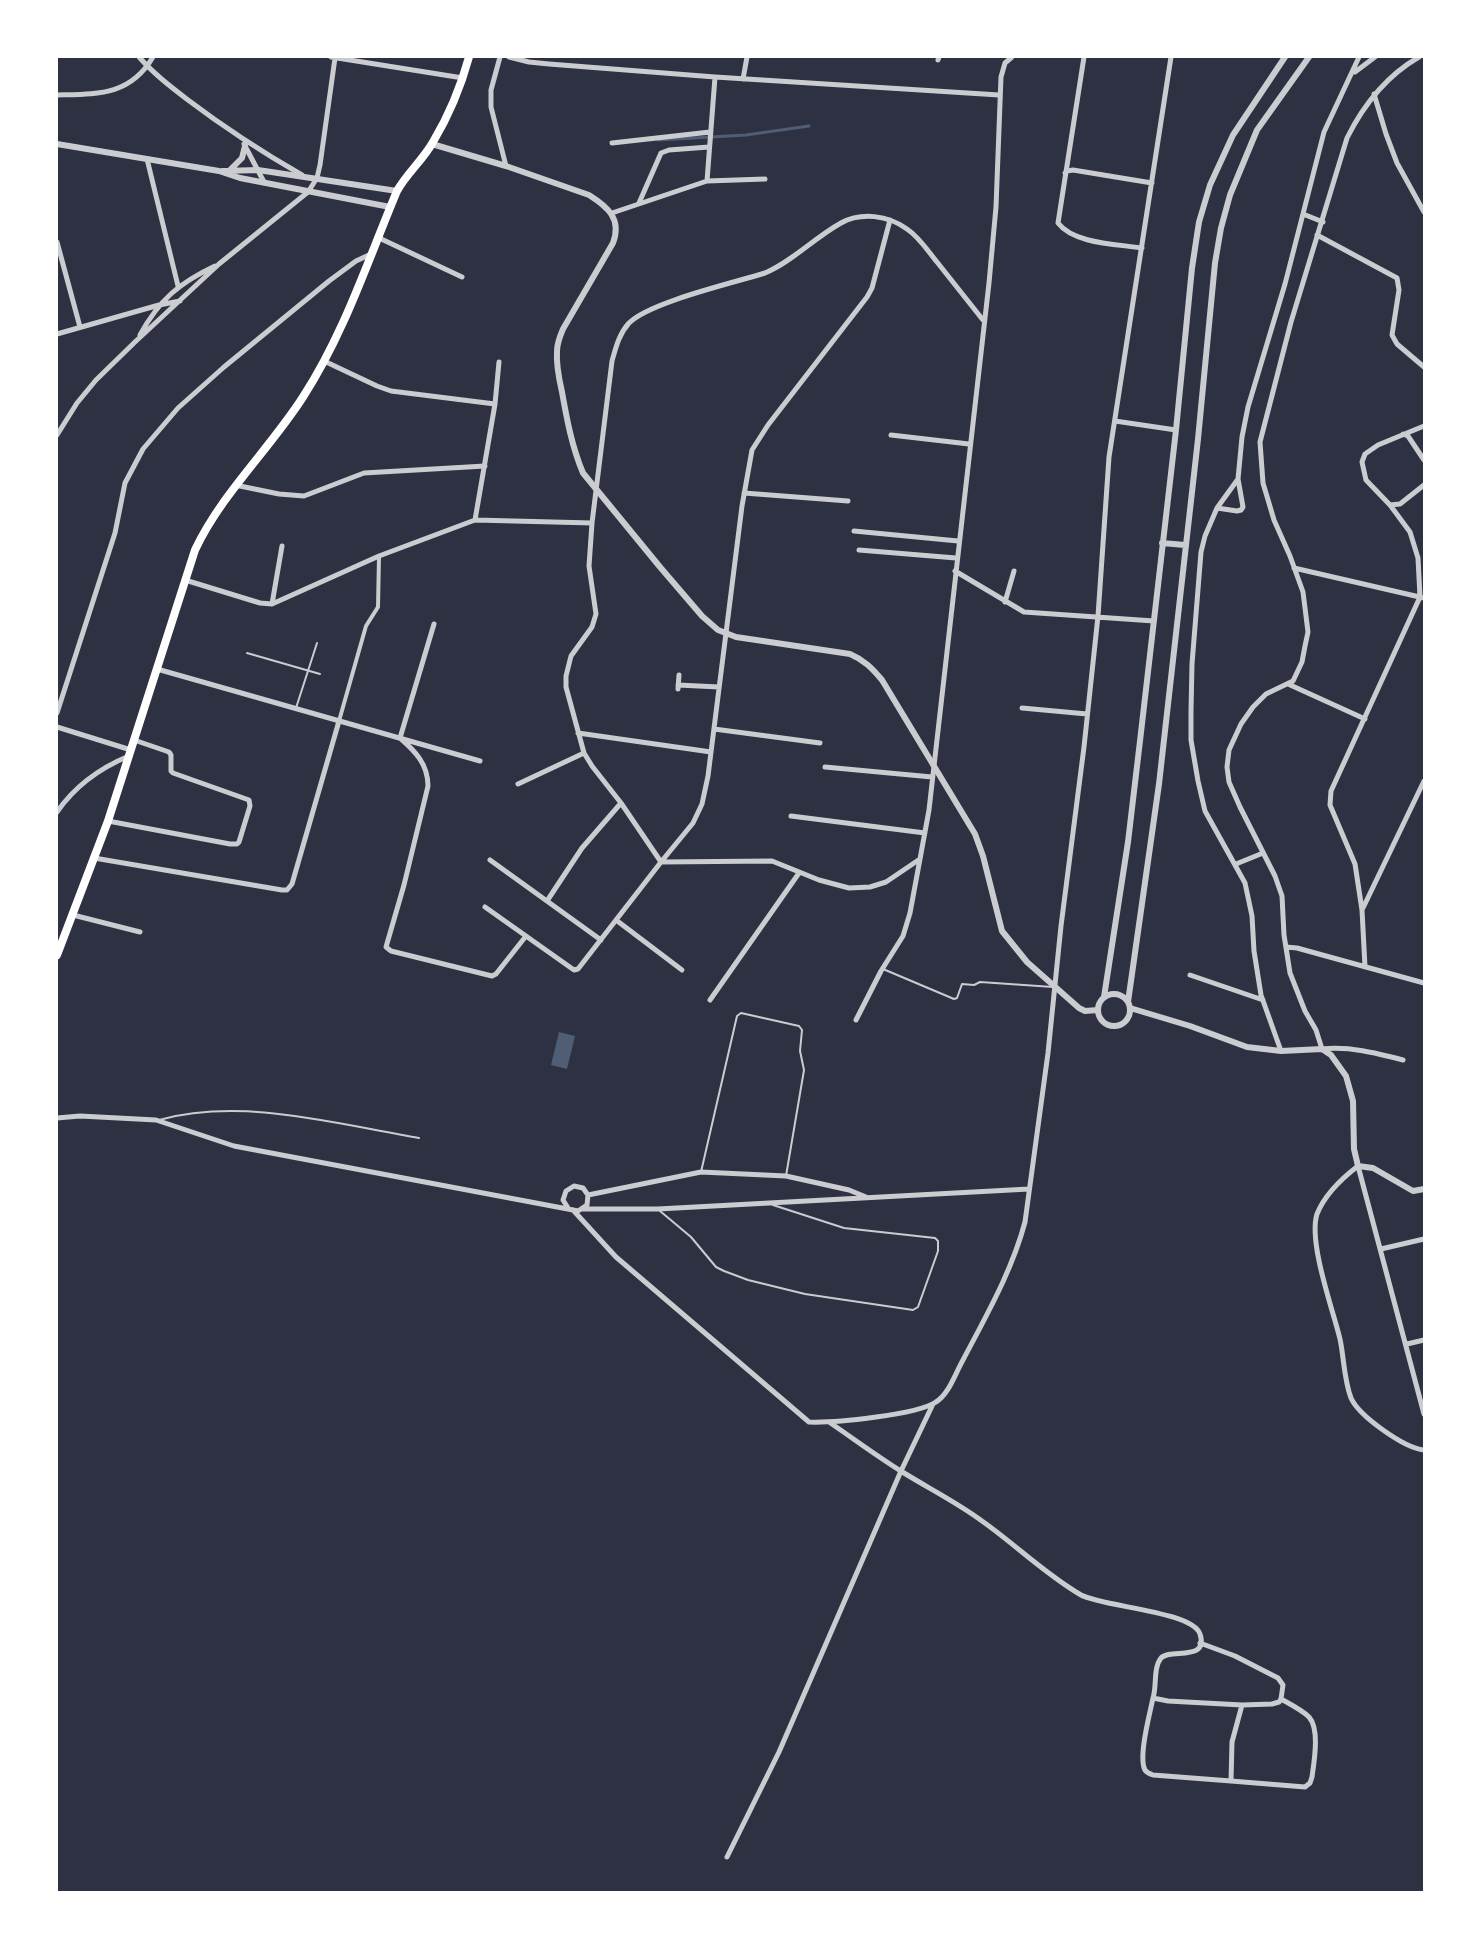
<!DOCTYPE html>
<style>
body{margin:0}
#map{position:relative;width:1481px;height:1949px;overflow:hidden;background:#2d3142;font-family:Merriweather,serif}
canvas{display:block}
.frame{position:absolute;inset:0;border:58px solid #fff;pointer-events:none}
</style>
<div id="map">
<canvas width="1481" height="1949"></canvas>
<div class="frame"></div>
</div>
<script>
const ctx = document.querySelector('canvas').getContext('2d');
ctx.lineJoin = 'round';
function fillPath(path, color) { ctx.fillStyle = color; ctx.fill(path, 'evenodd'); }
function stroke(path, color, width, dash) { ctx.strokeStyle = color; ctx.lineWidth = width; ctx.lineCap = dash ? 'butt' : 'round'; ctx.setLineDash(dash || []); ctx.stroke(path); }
const water = new Path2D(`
 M559,1032L575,1036L567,1069L551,1065Z`);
const stream = new Path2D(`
 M658,140L746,135L809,126`);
const service = new Path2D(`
 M247,653L320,674
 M296,708L317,643
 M883,969L954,999L957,998L962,984L974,985L980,982L1053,987
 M159,1120C242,1097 336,1124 419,1138
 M701,1172L737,1016L741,1013L799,1026L802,1030L800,1051L804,1070L786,1176
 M660,1211L691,1237L716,1267L724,1271L748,1280L805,1294L913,1310L918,1307L938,1251V1241L935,1238L844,1228L773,1205`);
const pedestrian = new Path2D(`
 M339,721L366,626L378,607L379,557`);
const minor = new Path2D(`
 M139,57C154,74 171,87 188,100C225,128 262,152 302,175
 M331,57L463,78
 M500,57L491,90V107L506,166
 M509,57L529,62L549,64L715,77L999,95
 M1084,57L1058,223C1074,244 1117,244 1142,248
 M938,60L939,57
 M1355,72L1375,57
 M743,79L747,57
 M1374,94L1386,134L1397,163L1424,212
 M57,95C97,94 130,96 153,57
 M612,143L710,132
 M244,144L264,182
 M147,159L178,286
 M1065,173L1067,171L1073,170L1152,183
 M707,181L715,77
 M639,203L661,153L669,150L709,147
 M612,213L707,181L765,179
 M1303,214L1323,222
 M1317,235L1397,278L1399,290L1392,335L1397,344L1424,367
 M377,237L462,277
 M57,242L80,327
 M57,334L159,305L180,301
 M140,335C159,300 179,283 215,266
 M324,361L377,386L391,391L495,404
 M1115,421L1176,430
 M1403,434L1408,436L1424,460
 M57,435L77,403L96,380L136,341L219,264L308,192L317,178L320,165L335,58
 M891,435L969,444
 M1238,479L1217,508L1205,536L1201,552L1192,664L1191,711V740L1198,781L1205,811L1245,883L1252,916L1254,951L1261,995L1281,1051
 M235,485L279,494L304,496L364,473L485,466
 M744,493L848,501
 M1390,505L1400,504L1424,485
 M1217,508L1237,511L1241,510L1243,507L1238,479L1242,437L1248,407L1285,284L1324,132L1359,57
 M475,520L495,404L499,362
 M854,531L958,541
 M859,550L956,558
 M1294,568L1424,598
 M955,571L1024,612L1154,621
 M185,580L260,603L272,604L379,556L475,520L592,523
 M1005,602L1014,571
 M272,604L282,546
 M434,624L400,738C415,751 428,764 428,786L404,885L386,947L391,951L492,976L496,974L526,936
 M157,669L480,761
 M1288,684L1365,719
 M678,685L719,687
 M678,689L679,675
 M1022,708L1087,714
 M57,713L115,533L125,483L143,449L178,408L224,367L329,281L356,261L371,254
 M57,727L131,750
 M714,729L820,743
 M578,733L711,752
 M825,767L932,777
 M518,784L584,753
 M57,812C75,786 100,768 129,756
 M791,816L925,833
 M108,821L230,844H237L239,842L250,806L249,800L173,773L171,771V755L169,752L134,740
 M94,858L282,890H287L292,884L339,721
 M490,860L601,940
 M661,862L772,861L819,880L849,888L870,887L886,882L920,859L929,810L989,283L996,207L1001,77L1005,63L1012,57
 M661,862L621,803L592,766L584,753L566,687V676L571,656L592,627L596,614L589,566L592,523L612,361C616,347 619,334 629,323C650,302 733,283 765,273C793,261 814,238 841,223C861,212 888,215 907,229C919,237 928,251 937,262C953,282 968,301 983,320
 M1236,864L1263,853
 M547,901L582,848L621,803
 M485,907L574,970L578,969L661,862L693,823L702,804L708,776L742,506L752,450L768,425L867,297L872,288L890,220
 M1363,908L1424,781
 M73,915L140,932
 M616,920L682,970
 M1286,947L1297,948L1424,983
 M1365,967L1362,910L1355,864L1330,805L1331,791L1420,597L1418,558L1410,532L1390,505L1366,480L1362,462L1365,454L1378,445L1424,426
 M1190,975L1263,1000
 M710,1000L799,873
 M856,1020L881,971L903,936L910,913L920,859
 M1403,1060C1376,1053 1349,1046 1322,1049L1316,1030L1305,1011L1290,973L1284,935L1282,896L1275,876L1240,807L1229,782L1227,767L1229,750L1241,724L1253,707L1266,694L1293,681L1302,662L1305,646L1308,632L1303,592L1290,556L1274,520L1263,483L1260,442L1291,322L1347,138C1364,104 1386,76 1419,57
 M57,1118L80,1116L156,1120L234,1146L573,1210L578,1211L587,1205L588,1195L583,1188L574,1186L566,1191L563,1200L568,1208
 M588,1195L701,1172L786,1176L849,1190L866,1197
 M583,1209H658L1029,1189
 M573,1210L616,1257L809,1422C833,1423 917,1415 936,1402C949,1394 955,1374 963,1360C986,1316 1012,1271 1025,1222L1048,1053L1061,926L1084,747L1098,616L1109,457L1171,57
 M1381,1249L1424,1239
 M1407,1344L1424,1340
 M1424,1414L1358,1166C1341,1179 1325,1194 1317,1214C1308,1242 1333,1310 1340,1339C1344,1358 1344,1380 1351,1398C1359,1416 1404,1448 1424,1450
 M829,1422C854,1439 878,1457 904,1473C930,1489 958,1503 982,1521C1016,1545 1045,1574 1081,1595C1103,1607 1192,1611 1200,1634C1209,1662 1170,1648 1161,1658C1153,1668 1157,1686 1153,1698L1168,1701L1242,1705L1272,1704L1279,1702L1281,1699L1283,1685L1278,1678L1235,1656L1200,1643
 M1153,1698C1150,1713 1138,1757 1145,1770C1147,1773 1150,1774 1153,1775L1231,1781L1232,1742L1242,1705
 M1231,1781L1305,1787L1310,1783L1312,1777C1314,1762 1320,1729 1309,1717C1302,1710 1290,1704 1281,1699
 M727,1857L779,1752L901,1471L933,1404`);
const tertiary = new Path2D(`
 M57,144L219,171L240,178L390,207
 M432,144L506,166L589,195C608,207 622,219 613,243L563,329C560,336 557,343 557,351C556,365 559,379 562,392C567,420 572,447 583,473L660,567L702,616L718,630L736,637L850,654C864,660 872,668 882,680L975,834L983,856L1002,931L1027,962L1079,1008L1085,1011L1098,1010
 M230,170L242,158L245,146
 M222,171L258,170L397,191
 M1162,543L1185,545
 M1098 1010a16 16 0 1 1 32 0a16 16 0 1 1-32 0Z
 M1104,997L1128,842L1140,741L1176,430L1192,268L1199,222L1210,185L1233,135L1285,57
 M1128,1002L1159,784L1198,439L1215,263L1221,228L1230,195L1257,130L1309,57
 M1130,1008L1190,1026L1247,1047L1281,1051L1322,1049L1331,1055L1346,1076L1353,1101L1354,1149L1358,1166L1373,1168L1413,1191L1424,1189`);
const secondary = new Path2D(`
 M57,955L108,821L195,550C222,493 269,450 303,397C344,334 368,260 397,191C407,173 423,160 433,142C448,117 461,86 469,57`);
fillPath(water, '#4f5d75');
stroke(stream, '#4f5d75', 3);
stroke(service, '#caccd0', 2);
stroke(pedestrian, '#caccd0', 4);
stroke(minor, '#caccd0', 5);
stroke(tertiary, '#caccd0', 6);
stroke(secondary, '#fff', 8);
</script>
